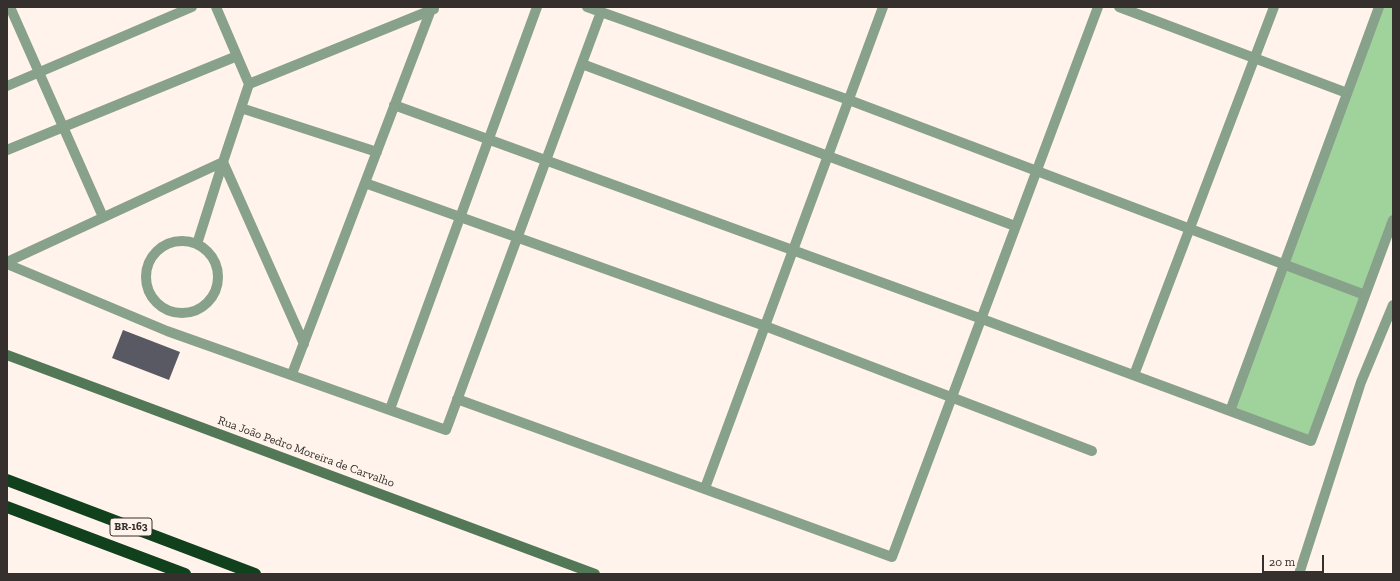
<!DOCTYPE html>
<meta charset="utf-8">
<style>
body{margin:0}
#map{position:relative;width:1400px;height:581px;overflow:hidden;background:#fff3eb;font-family:"Zilla Slab",serif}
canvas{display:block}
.frame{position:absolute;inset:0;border:8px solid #35302d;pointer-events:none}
.scale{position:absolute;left:1262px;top:555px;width:62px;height:18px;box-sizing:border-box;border:2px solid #35302d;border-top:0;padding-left:5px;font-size:12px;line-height:14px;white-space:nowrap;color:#35302d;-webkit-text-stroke:3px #fff3eb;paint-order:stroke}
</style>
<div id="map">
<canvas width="1400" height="581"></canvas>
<div class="frame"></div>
<div class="scale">20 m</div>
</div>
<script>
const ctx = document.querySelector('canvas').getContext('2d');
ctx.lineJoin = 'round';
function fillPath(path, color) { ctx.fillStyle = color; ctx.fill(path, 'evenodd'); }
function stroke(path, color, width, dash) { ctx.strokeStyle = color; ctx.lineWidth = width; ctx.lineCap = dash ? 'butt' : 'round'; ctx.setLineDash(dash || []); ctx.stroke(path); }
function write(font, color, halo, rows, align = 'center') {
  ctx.font = font + ' "Zilla Slab",serif'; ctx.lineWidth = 4; ctx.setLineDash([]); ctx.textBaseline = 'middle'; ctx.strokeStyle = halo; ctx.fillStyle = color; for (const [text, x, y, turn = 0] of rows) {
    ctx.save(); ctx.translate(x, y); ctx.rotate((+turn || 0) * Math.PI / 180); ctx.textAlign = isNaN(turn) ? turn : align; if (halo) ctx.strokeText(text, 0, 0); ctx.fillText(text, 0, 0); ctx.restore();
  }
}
const green = new Path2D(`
 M1379,7H1393V220L1311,441L1230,411Z`);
const building = new Path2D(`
 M123,330L180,352L169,380L112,358Z`);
const street = new Path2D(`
 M10,7L103,217
 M587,7L849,100L1365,295
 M1119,7L1347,93
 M582,64L1015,226
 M249,84L434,9
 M7,86L192,7
 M394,105L982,319L1311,441L1393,220
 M241,108L377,152
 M7,150L237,56
 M365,183L765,326L1092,451
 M146 277a36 36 0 1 1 72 0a36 36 0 1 1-72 0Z
 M197,244L223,162L249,84L216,7
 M7,262L223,162L304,344
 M7,264L167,331L446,430L601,12
 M292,374L432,7
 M1134,375L1274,7
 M457,399L892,557L1098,7
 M390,409L537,7
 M1230,411L1379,7
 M705,488L883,7
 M1299,574L1361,382L1393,305`);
const secondary = new Path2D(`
 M7,355L595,574`);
const highway = new Path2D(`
 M7,480L255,574
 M7,507L185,574`);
const shields = [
 [131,527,42]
];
const shieldNames = [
 ["BR-163",131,527]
];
const streetNames = [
 ["Rua João Pedro Moreira de Carvalho",306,452,20]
];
fillPath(green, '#a0d39b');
fillPath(building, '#595963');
stroke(street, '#87a18a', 10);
stroke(secondary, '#527857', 10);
stroke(highway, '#11401c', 12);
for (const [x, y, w] of shields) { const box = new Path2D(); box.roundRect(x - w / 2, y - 9, w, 18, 3); ctx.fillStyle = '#fff3eb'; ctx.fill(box); stroke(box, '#35302d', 1); }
write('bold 11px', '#35302d', null, shieldNames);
write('12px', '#35302d', '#fff3eb', streetNames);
</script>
